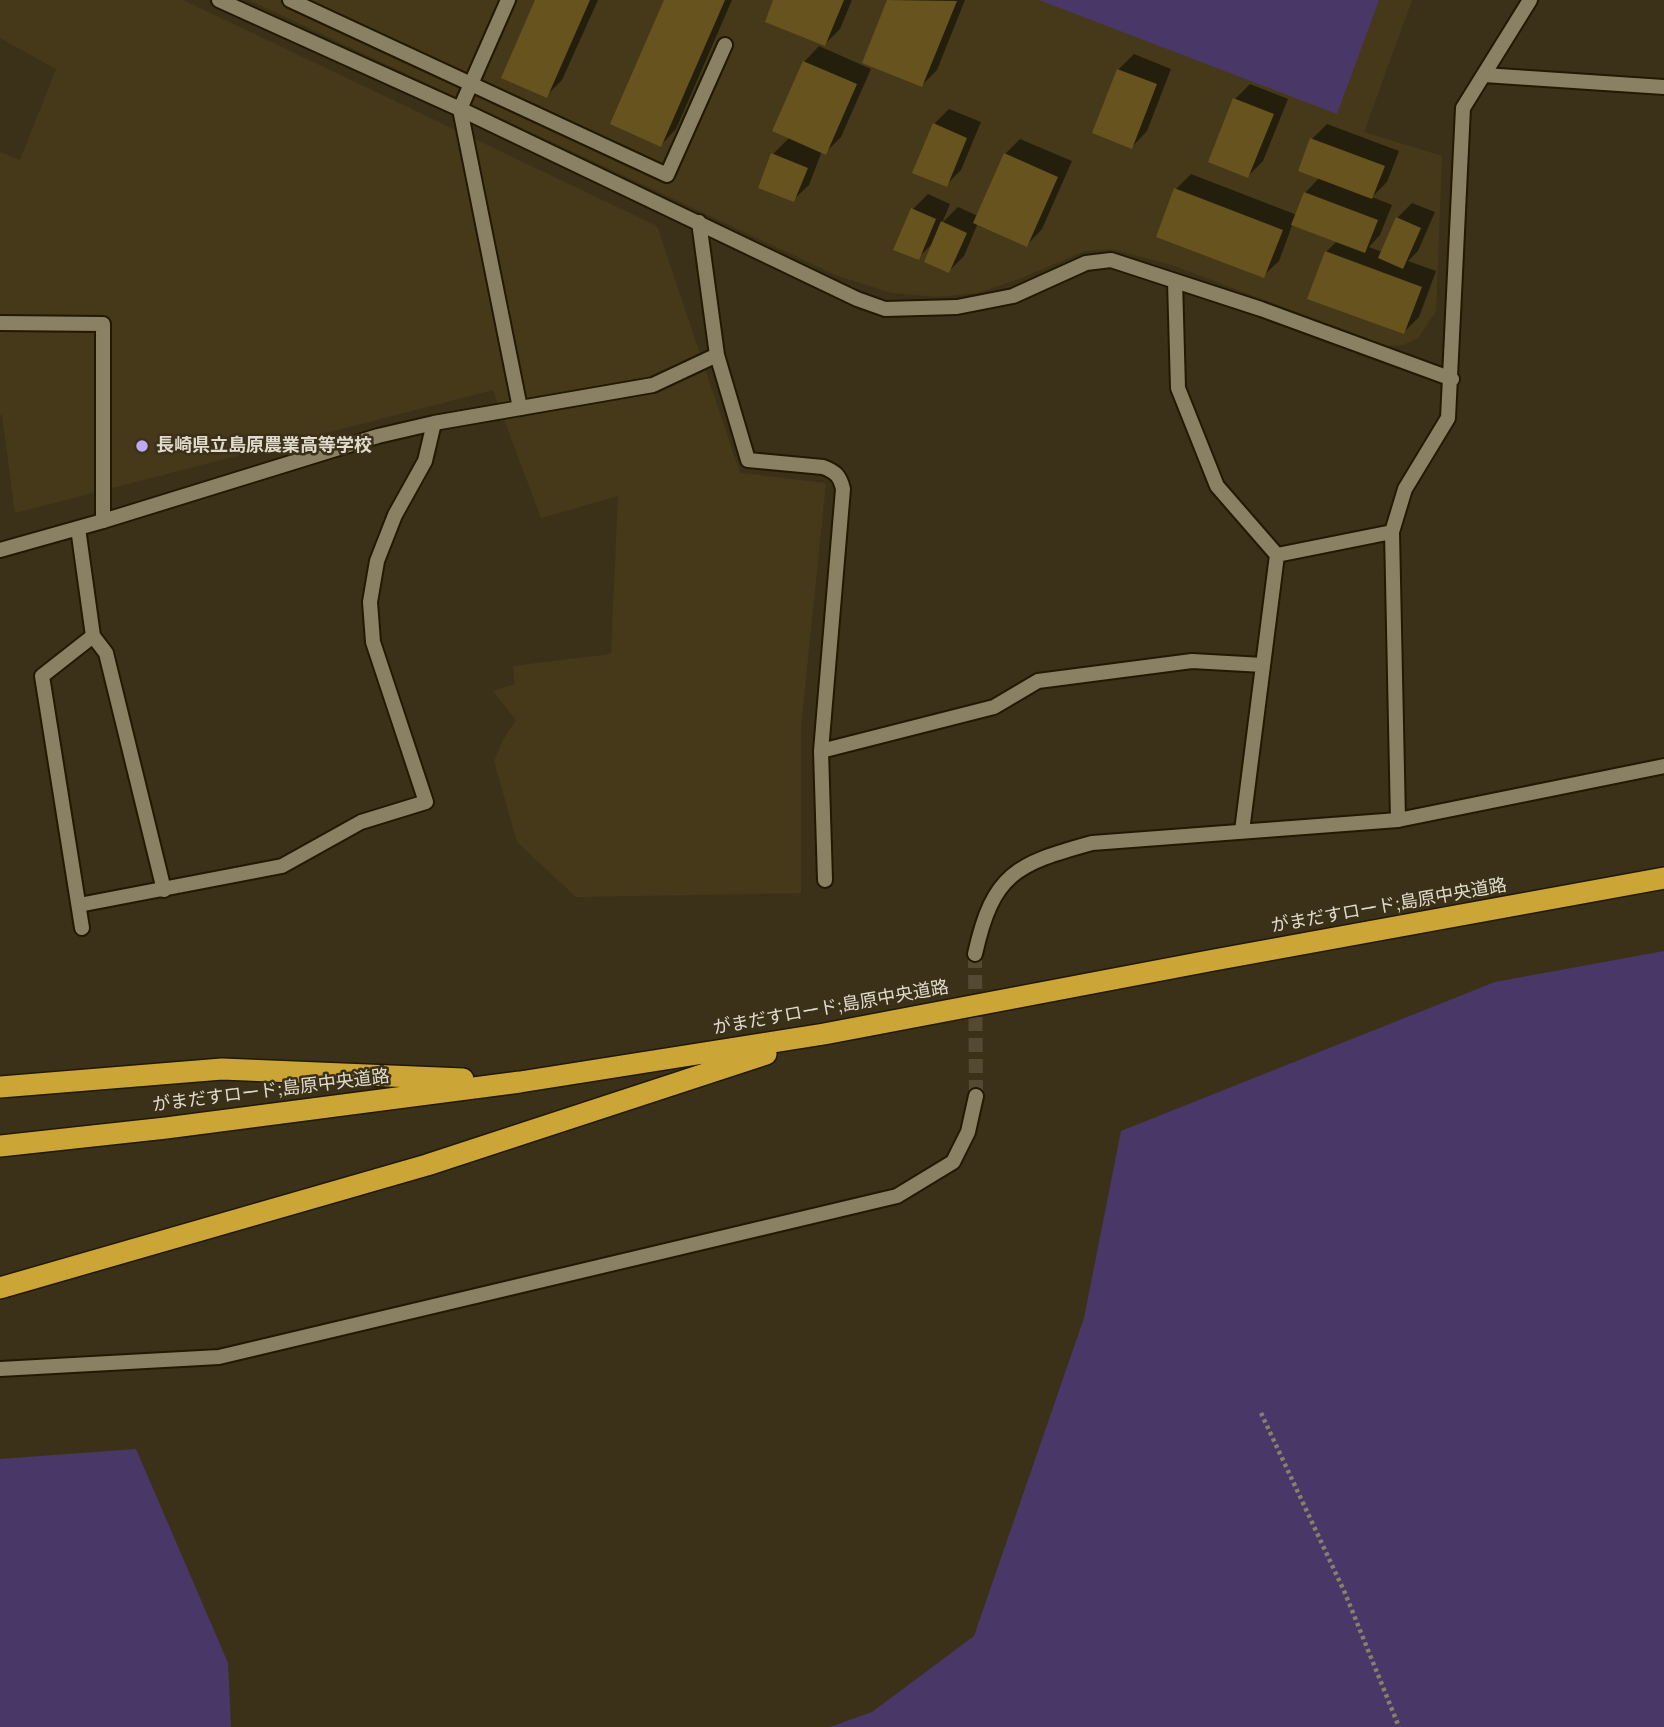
<!DOCTYPE html>
<meta charset="utf-8">
<style>
body{margin:0}
canvas{display:block;background:#3b3119}
</style>
<canvas width="1664" height="1727"></canvas>
<script>
const ctx = document.querySelector('canvas').getContext('2d');
ctx.lineJoin = 'round';
function fillPath(path, color) { ctx.fillStyle = color; ctx.fill(path, 'evenodd'); }
function stroke(path, color, width, dash) { ctx.strokeStyle = color; ctx.lineWidth = width; ctx.lineCap = dash ? 'butt' : 'round'; ctx.setLineDash(dash || []); ctx.stroke(path); }
function write(font, color, halo, rows, align = 'center') {
  ctx.font = font + ' Lora,"Noto Sans JP",serif'; ctx.lineWidth = 5; ctx.setLineDash([]); ctx.textBaseline = 'middle'; ctx.strokeStyle = halo; ctx.fillStyle = color; for (const [text, x, y, turn = 0] of rows) {
    ctx.save(); ctx.translate(x, y); ctx.rotate((+turn || 0) * Math.PI / 180); ctx.textAlign = isNaN(turn) ? turn : align; if (halo) ctx.strokeText(text, 0, 0); ctx.fillText(text, 0, 0); ctx.restore();
  }
}
const built = new Path2D(`
 M0,0H183L657,226L740,473L826,483L801,725V893L576,897L517,842L494,761L503,740L516,720L493,691L515,684L513,666L611,654L618,496L541,518L493,390L15,513L2,415H0V152L20,160L56,69L0,38Z
 M249,0H1412L1364,132L1442,156L1436,311L1418,338L1403,345L1386,346L1172,265L1111,249L1085,251L1019,279L977,293L937,297L892,293L838,276Z`);
const green = new Path2D(`
 M1039,0H1379L1337,114Z
 M1664,951V1727H830L872,1712L974,1636L1084,1318L1121,1131L1495,982Z
 M136,1449L228,1663L231,1727H0V1459Z`);
const shadow = new Path2D(`
 M537,0H598L562,80L547,95Z
 M666,0H732L676,129L661,145Z
 M775,0H852L840,29L825,44Z
 M889,0H965L937,70L922,85L864,62Z
 M819,46L871,69L841,137L826,152L822,151L809,185L793,200L773,154L790,137L804,62Z
 M1134,54L1171,69L1147,131L1132,147L1118,70Z
 M1250,84L1288,99L1263,161L1248,176L1235,99Z
 M949,109L981,122L961,170L946,185L934,124Z
 M1327,124L1399,151L1387,182L1372,197L1392,205L1380,235L1369,247L1382,252L1397,218L1412,203L1435,212L1418,251L1408,261L1436,271L1419,317L1404,332L1326,252L1338,240L1293,223L1279,261L1263,276L1176,189L1191,174L1297,215L1305,193L1320,177L1312,139Z
 M1020,139L1072,161L1042,229L1027,245L978,223L964,256L949,271L934,242L918,258L913,209L928,194L950,204L942,223L958,207L978,216L1005,154Z`);
const building = new Path2D(`
 M535,0H590L547,98L501,78Z
 M664,0H725L661,147L610,124Z
 M773,0H844L825,46L765,22Z
 M887,0L957,1L922,87L862,63Z
 M803,61L857,84L826,155L772,131Z
 M1117,69L1157,84L1132,149L1092,133Z
 M1233,98L1274,114L1248,178L1208,162Z
 M933,123L967,138L947,187L912,173Z
 M1310,138L1385,166L1372,199L1298,171Z
 M771,153L808,168L794,202L758,188Z
 M1004,153L1058,177L1027,247L973,223Z
 M1174,188L1283,230L1264,278L1156,237Z
 M1304,192L1378,220L1365,253L1291,225Z
 M911,208L936,219L919,260L893,250Z
 M1396,217L1421,228L1403,269L1378,258Z
 M941,221L967,233L949,273L924,262Z
 M1325,251L1422,287L1404,334L1307,299Z`);
const tertiaryTunnel = new Path2D(`
 M975,954L976,1096`);
const path = new Path2D(`
 M1261,1413L1345,1593L1399,1727`);
const service = new Path2D(`
 M290,0L667,175L725,45
 M508,0L460,109L520,408
 M0,323L103,324V521`);
const minor = new Path2D(`
 M219,0L460,109L857,299L885,309L957,307L1013,296L1086,263L1111,260L1261,309L1452,379
 M1484,75L1664,87
 M699,222L717,355L748,460L823,467C836,472 840,476 843,489L821,751L825,880
 M1175,281L1178,388L1217,486L1277,555L1242,831
 M78,528L93,636L42,676L82,928
 M0,550L103,521L378,436L434,423L653,385L717,355
 M1277,555L1392,532
 M93,636L106,653L164,890
 M821,751L994,707L1038,681L1192,661L1263,665
 M1398,820L1392,532L1405,489L1448,418L1463,108L1530,0
 M79,905L282,866L361,822L426,802L373,642L370,602L377,561L395,515L425,461L434,423`);
const tertiary = new Path2D(`
 M975,954C993,873 1016,864 1092,843L1398,820L1664,766
 M0,1369L219,1357L897,1196L953,1162L968,1132L976,1096`);
const motorway = new Path2D(`
 M0,1087L222,1069L463,1079
 M0,1146L166,1128L520,1082L824,1034L1214,960L1664,878
 M0,1288L427,1165L766,1054`);
const markers = [
 [142,446,7,"#c2a8f2"]
];
const poiNames = [
 ["長崎県立島原農業高等学校",156,446]
];
const streetNames = [
 ["がまだすロード;島原中央道路",1389,906,-10],
 ["がまだすロード;島原中央道路",831,1008,-10],
 ["がまだすロード;島原中央道路",271,1091,-7]
];
fillPath(built, '#453919');
fillPath(green, '#493767');
fillPath(shadow, '#0007');
fillPath(building, '#66531e');
stroke(tertiaryTunnel, '#544a34', 14, [14, 7]);
stroke(service, '#221902', 18);
stroke(minor, '#221902', 18);
stroke(tertiary, '#221902', 18);
stroke(motorway, '#221902', 24);
stroke(path, '#88806d', 4.5, [3.5, 3.5]);
stroke(service, '#8a8064', 14);
stroke(minor, '#8a8064', 14);
stroke(tertiary, '#8a8064', 14);
stroke(motorway, '#cba536', 21);
for (const [x, y, r, color] of markers) { const dot = new Path2D(); dot.arc(x, y, r, 0, 2 * Math.PI); ctx.fillStyle = color; ctx.fill(dot); stroke(dot, '#3b3119', 2.5); }
write('bold 18px', '#e1dbcd', '#3b3119', poiNames, 'left');
write('18px', '#e1dbcd', '#3b3119', streetNames);
</script>
